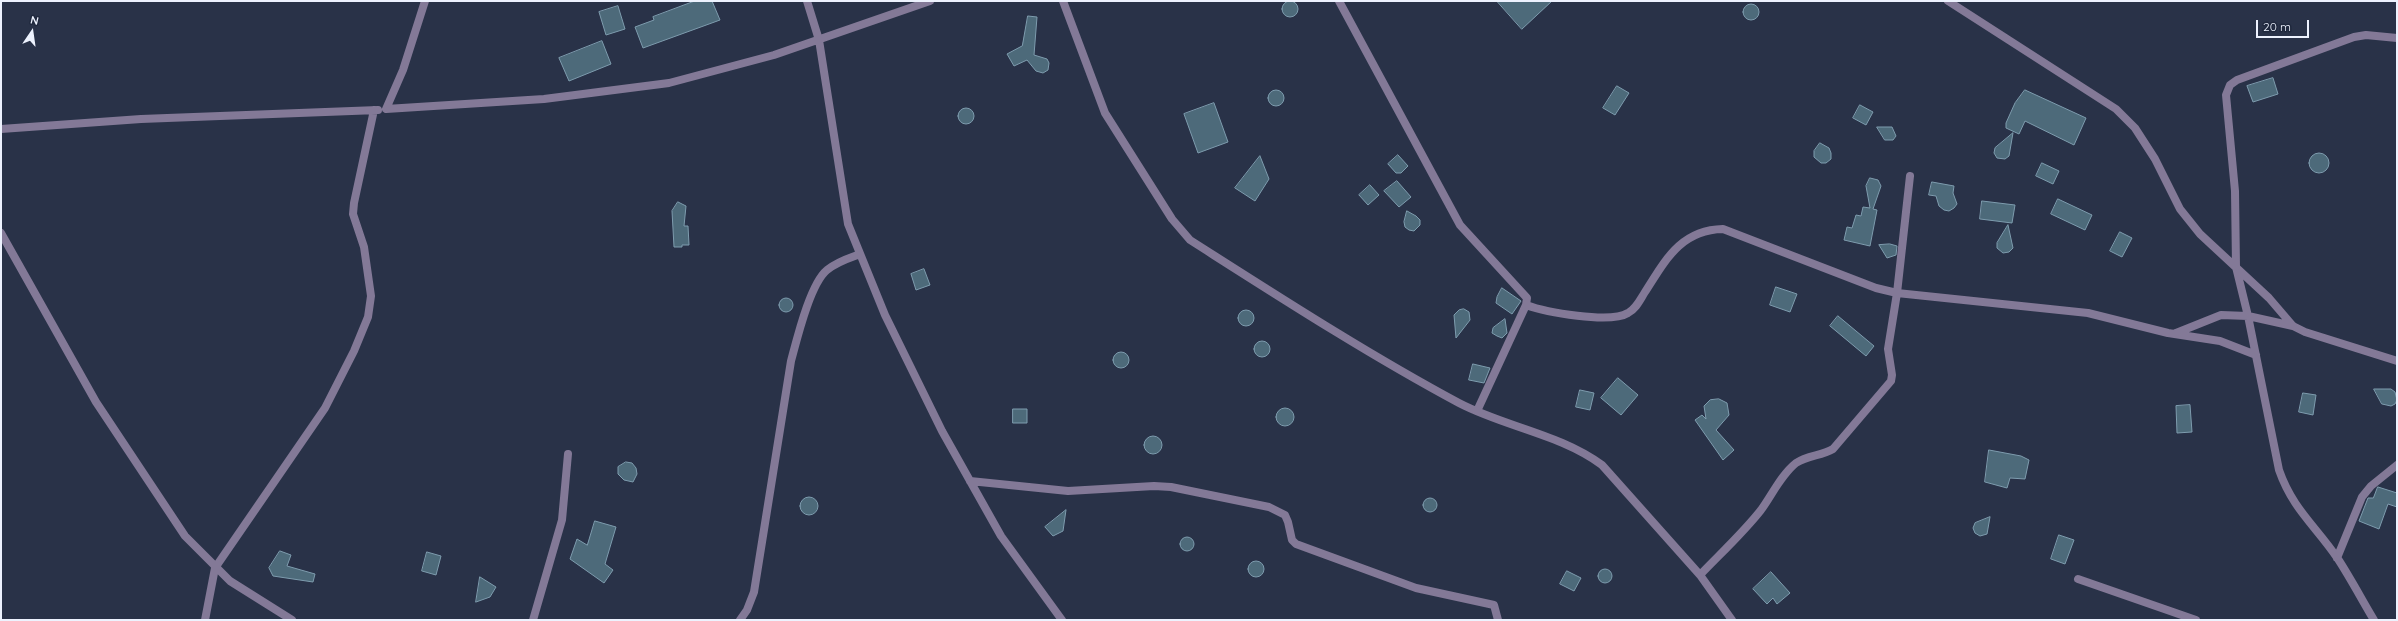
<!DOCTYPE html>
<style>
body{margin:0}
#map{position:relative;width:2398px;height:621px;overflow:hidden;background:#293248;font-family:Quicksand,sans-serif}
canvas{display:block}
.frame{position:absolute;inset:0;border:2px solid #edf2fe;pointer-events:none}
.north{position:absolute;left:12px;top:12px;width:40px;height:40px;-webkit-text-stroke:3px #1f283d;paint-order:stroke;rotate:13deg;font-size:11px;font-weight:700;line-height:16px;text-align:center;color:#edf2fe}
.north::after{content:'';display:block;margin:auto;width:14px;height:18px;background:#edf2fe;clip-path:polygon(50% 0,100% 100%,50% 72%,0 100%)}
.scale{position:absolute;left:2256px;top:20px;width:53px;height:18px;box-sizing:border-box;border:2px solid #edf2fe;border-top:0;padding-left:5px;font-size:12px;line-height:14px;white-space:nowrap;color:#edf2fe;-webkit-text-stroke:3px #1f283d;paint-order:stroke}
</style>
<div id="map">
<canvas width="2398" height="621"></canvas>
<div class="frame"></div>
<div class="north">N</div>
<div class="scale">20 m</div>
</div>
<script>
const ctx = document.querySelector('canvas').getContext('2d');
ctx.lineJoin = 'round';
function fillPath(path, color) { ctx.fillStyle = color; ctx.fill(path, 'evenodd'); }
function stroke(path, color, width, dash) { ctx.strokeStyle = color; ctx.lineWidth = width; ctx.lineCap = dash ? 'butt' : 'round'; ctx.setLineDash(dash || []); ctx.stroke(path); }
const building = new Path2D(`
 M695,1H712L720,20L643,48L635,27L654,20L653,17Z
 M1497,1H1552L1522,29Z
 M1282 9a8 8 0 1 1 16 0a8 8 0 1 1-16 0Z
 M1743 12a8 8 0 1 1 16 0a8 8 0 1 1-16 0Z
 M618,6L625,29L606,35L599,12Z
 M1028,16L1037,17L1034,55L1047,59L1049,63L1048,70L1043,73L1036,71L1027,60L1014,66L1007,54L1022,46Z
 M602,41L611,64L569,81L559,58Z
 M2273,78L2278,94L2253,102L2247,86Z
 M1617,86L1629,93L1615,115L1603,108Z
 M2025,90L2086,118L2074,145L2025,121L2019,134L2006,128V123L2015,103Z
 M1268 98a8 8 0 1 1 16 0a8 8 0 1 1-16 0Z
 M1214,103L1228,142L1198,153L1184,114Z
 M1860,105L1873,112L1866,125L1853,118Z
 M958 116a8 8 0 1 1 16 0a8 8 0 1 1-16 0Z
 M1877,127H1892L1896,136L1893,140H1885Z
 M2013,133L2009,156L2005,159L1997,158L1994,153L1995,148Z
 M1820,143L1829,148L1831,153V159L1826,163H1821L1814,157V151Z
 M2309 163a10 10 0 1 1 20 0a10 10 0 1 1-20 0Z
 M1398,155L1408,166L1401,173H1396L1388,164Z
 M1260,156L1269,179L1255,201L1235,188Z
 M2042,163L2059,171L2053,184L2036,176Z
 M1870,178L1878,180L1881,186L1873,209L1877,210L1870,246L1844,240L1847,227L1852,228L1856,215L1861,216L1863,207L1870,208L1866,186Z
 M1397,181L1411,197L1399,207L1384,191Z
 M1932,182L1954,186L1953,193L1957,204L1954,208L1949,211L1944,210L1939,206L1936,196L1929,195Z
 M1370,185L1379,195L1368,205L1359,195Z
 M2058,199L2092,215L2085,230L2051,214Z
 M1982,201L2015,205L2012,223L1980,219Z
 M678,202L686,206L684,226H688L689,245H682V247H674L672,211Z
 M1407,211L1416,216L1420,220V225L1414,231L1409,230L1405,227L1404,222Z
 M2008,225L2013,248L2009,252L2003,253L1997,248V243Z
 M2120,232L2132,238L2122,257L2110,251Z
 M1890,244L1897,246L1896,255L1887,258L1879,245Z
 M924,269L930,285L916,290L911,274Z
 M1776,287L1797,294L1790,312L1770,305Z
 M1502,288L1521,301L1512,314L1496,303L1497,297Z
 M779 305a7 7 0 1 1 14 0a7 7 0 1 1-14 0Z
 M1464,309L1469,312L1470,320L1456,338L1454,315L1459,310Z
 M1238 318a8 8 0 1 1 16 0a8 8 0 1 1-16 0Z
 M1838,316L1874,346L1866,356L1830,326Z
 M1505,319L1507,333L1502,338L1497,336L1492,333L1493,328Z
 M1254 349a8 8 0 1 1 16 0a8 8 0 1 1-16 0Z
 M1113 360a8 8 0 1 1 16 0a8 8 0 1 1-16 0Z
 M1473,364L1490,368L1484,383L1469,380Z
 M1618,378L1638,395L1621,415L1601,398Z
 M2374,389H2391L2395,392L2397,400L2395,404L2391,406L2382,404Z
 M1580,390L1594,393L1590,410L1576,407Z
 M2303,393L2316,395L2313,415L2299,412Z
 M1719,399L1727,403L1729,415L1716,430L1734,450L1723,460L1695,420L1702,415L1706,419L1704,406L1710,400Z
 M2190,405L2192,432L2177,433L2176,406Z
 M1276 417a9 9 0 1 1 18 0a9 9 0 1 1-18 0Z
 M1013,409H1027V423H1013Z
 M1144 445a9 9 0 1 1 18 0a9 9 0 1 1-18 0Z
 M1989,450L2021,456L2029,460L2025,479L2010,478L2007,488L1985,482Z
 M626,462L632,463L636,468L637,474L633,482L624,480L618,474V467Z
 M2378,487L2397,493V507L2388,504L2379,529L2359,521L2368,498H2373Z
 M800 506a9 9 0 1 1 18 0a9 9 0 1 1-18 0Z
 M1423 505a7 7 0 1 1 14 0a7 7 0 1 1-14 0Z
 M1066,510L1063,531L1053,536L1045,527Z
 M1990,517L1987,534L1980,536L1975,533L1973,528L1975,523Z
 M595,521L616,527L605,564L613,570L604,583L570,559L577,539L587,545Z
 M2059,535L2074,540L2065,564L2051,559Z
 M1180 544a7 7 0 1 1 14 0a7 7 0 1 1-14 0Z
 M280,551L291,555L287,566L315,574L313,582L273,576L269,568Z
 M427,552L441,556L436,575L422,571Z
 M1248 569a8 8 0 1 1 16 0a8 8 0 1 1-16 0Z
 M1598 576a7 7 0 1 1 14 0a7 7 0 1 1-14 0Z
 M1567,571L1581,578L1574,591L1560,584Z
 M1771,572L1790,593L1777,604L1773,598L1767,604L1753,589Z
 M480,577L496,587L490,597L476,602Z`);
const minor = new Path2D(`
 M425,1L403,70L386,109L544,99L669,83L774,55L930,1
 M807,1L819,40L848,224L885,315L942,431L1001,536L1062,620
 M1063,1L1105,113L1172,219L1190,240C1278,296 1366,353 1459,403C1505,427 1560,434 1602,465L1700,575L1732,620
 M1339,1L1460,225L1527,298L1526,305L1477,411
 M1948,1L2116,109L2135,128L2155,159L2180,209L2200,234L2269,298L2293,326L2305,332L2397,361
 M1,129L141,119L378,110
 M1,233L96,402L185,536L230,581L292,620
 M1526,305C1545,312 1610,324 1628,313C1636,309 1640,300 1645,292C1665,261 1680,230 1723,229L1876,288L1897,293L2088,313L2168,333L2220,341L2256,355
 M2176,333L2221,315L2248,316L2293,326
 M970,481L1068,491L1154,486L1171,487L1269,507L1285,515L1288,522L1292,540L1296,544L1416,588L1494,605L1498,620
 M2337,558L2362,497L2371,486L2397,465
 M1700,575C1720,554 1743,533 1761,510C1772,495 1781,475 1796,463C1808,455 1821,456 1833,449L1891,381L1892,375L1888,349L1897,293L1910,176
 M2078,579L2196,620
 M205,620L215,568L325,408L354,351L368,317L371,296L364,247L353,214L354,203L374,110
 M533,620L562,520L568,454
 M740,620L747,610L754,592L791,361C797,339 810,284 827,270C836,262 849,258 860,254
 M2374,620C2362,600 2351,579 2338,559C2316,526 2293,510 2279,470L2248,316L2236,267L2235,191L2226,95L2230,85L2237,80L2354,37L2366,35L2397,38`);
fillPath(building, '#4d6a7a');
stroke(building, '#7e9cae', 1);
stroke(minor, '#837997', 8);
</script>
